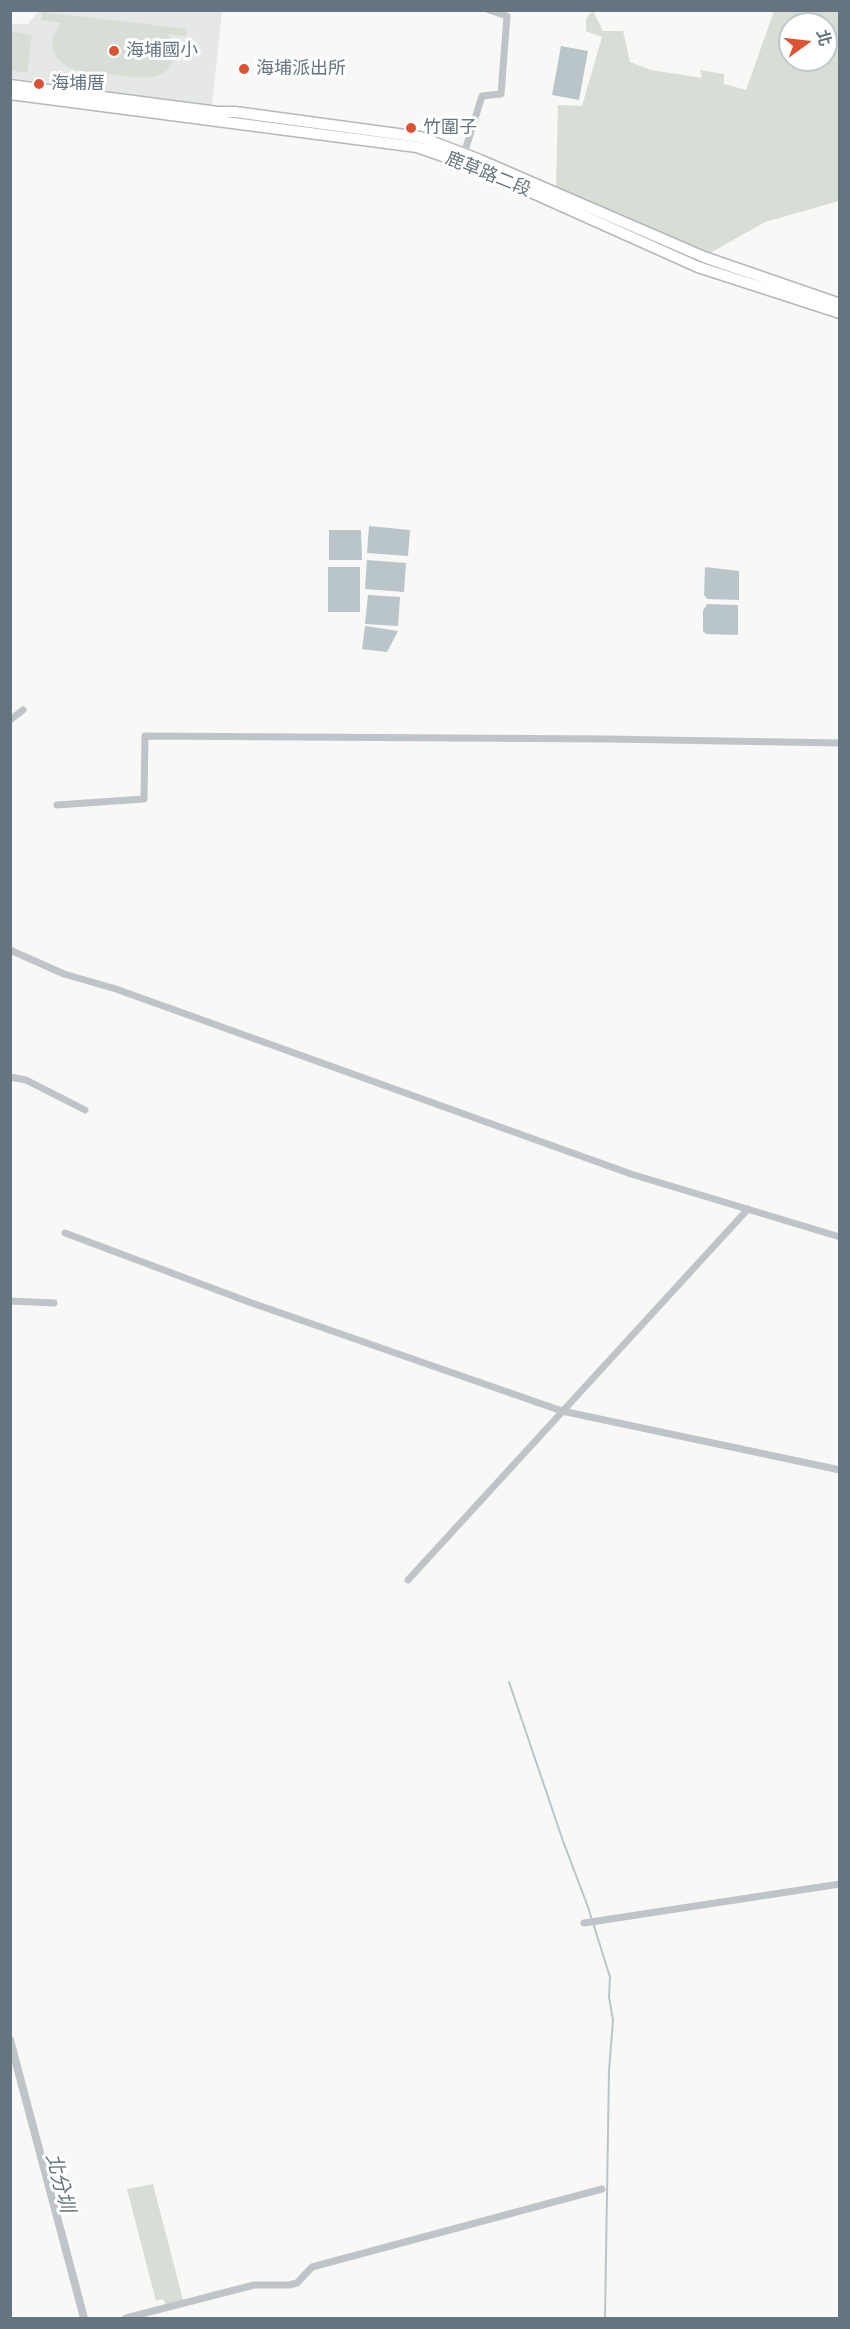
<!DOCTYPE html>
<meta charset="utf-8">
<style>
body{margin:0}
#map{position:relative;width:850px;height:2329px;overflow:hidden;background:#f8f8f6;font-family:Signika,"Noto Sans TC",sans-serif}
canvas{display:block}
.frame{position:absolute;inset:0;border:12px solid #657580;pointer-events:none}
.north{position:absolute;left:778px;top:12px;width:60px;height:60px;box-sizing:border-box;background:#fff;border:2px solid #c1c8cc;border-radius:50%;rotate:75deg;font-size:16px;font-weight:700;line-height:24px;text-align:center;color:#657580}
.north::after{content:'';display:block;margin:auto;width:21px;height:27px;background:#dc5232;clip-path:polygon(50% 0,100% 100%,50% 72%,0 100%)}
</style>
<div id="map">
<canvas width="850" height="2329"></canvas>
<div class="frame"></div>
<div class="north">北</div>
</div>
<script>
const ctx = document.querySelector('canvas').getContext('2d');
ctx.lineJoin = 'round';
function fillPath(path, color) { ctx.fillStyle = color; ctx.fill(path, 'evenodd'); }
function stroke(path, color, width, dash) { ctx.strokeStyle = color; ctx.lineWidth = width; ctx.lineCap = dash ? 'butt' : 'round'; ctx.setLineDash(dash || []); ctx.stroke(path); }
function write(font, color, halo, rows, align = 'center') {
  ctx.font = font + ' Signika,"Noto Sans TC",sans-serif'; ctx.lineWidth = 6; ctx.setLineDash([]); ctx.textBaseline = 'middle'; ctx.strokeStyle = halo; ctx.fillStyle = color; for (const [text, x, y, turn = 0] of rows) {
    ctx.save(); ctx.translate(x, y); ctx.rotate((+turn || 0) * Math.PI / 180); ctx.textAlign = isNaN(turn) ? turn : align; if (halo) ctx.strokeText(text, 0, 0); ctx.fillText(text, 0, 0); ctx.restore();
  }
}
const built = new Path2D(`
 M39,11H222L212,106L11,78V24H28Z`);
const green = new Path2D(`
 M836,10L840,12L839,201L765,222L710,253L556,187L558,105L582,106L602,37L586,31V18L593,11L603,31H623L630,62L651,70L702,78L700,70L724,74V84L746,90L774,11ZM790,24H826V60H790Z
 M42,12L187,29L186,36L168,34C173,42 176,51 173,61C163,86 129,76 109,74C95,72 75,73 63,64C55,58 53,49 52,39L61,23L41,20Z
 M11,31L32,35L27,73L11,70Z
 M153,2184L183,2300L166,2305L163,2299L156,2301L127,2189Z`);
const water = new Path2D(`
 M561,46L588,51L579,100L552,95Z
 M369,526L410,530L408,556L367,553Z
 M329,530H361L362,560H329Z
 M367,560L406,563L404,592L365,589Z
 M328,567H360V612H328Z
 M705,567L739,571V600L707,599L704,595Z
 M368,595L400,597L398,626L365,624Z
 M707,604L738,605V635L706,634L703,631V611Z
 M365,626L398,631L387,652L362,649Z`);
const stream = new Path2D(`
 M509,1682L563,1841L588,1907L610,1977L609,1997L613,2020L609,2071L605,2318`);
const minor = new Path2D(`
 M463,157L482,96L501,94L507,16L489,10
 M10,720L23,710
 M57,805L144,799L145,736L607,739L840,743
 M10,950L64,974L116,989L631,1174L840,1237
 M10,1077L26,1080L85,1110
 M65,1233L249,1302L562,1411L840,1470
 M10,1301L54,1303
 M408,1580L748,1209
 M584,1923L840,1884
 M126,2318L254,2285H289L297,2283L312,2267L602,2189`);
const tertiary = new Path2D(`
 M10,2040L84,2318`);
const primary = new Path2D(`
 M10,85L218,112H235L420,137L480,160L704,257L840,304
 M10,94L417,147L477,168L698,267L840,313`);
const markers = [
 [114,51,6,"#dc5232"],
 [244,69,6,"#dc5232"],
 [39,84,6,"#dc5232"],
 [411,128,6,"#dc5232"]
];
const poiNames = [
 ["海埔國小",126,51],
 ["海埔派出所",256,69],
 ["海埔厝",51,84],
 ["竹圍子",423,128]
];
const streetNames = [
 ["鹿草路二段",488,175,22]
];
const waterNames = [
 ["北分圳",59,2183,75]
];
fillPath(built, '#e6e7e7');
fillPath(green, '#d8ddd5');
fillPath(water, '#b9c5c9');
stroke(stream, '#b9c5c9', 2);
stroke(primary, '#b3b8bc', 13);
stroke(minor, '#bfc4c8', 7);
stroke(tertiary, '#bfc4c8', 8);
stroke(primary, '#fff', 10);
for (const [x, y, r, color] of markers) { const dot = new Path2D(); dot.arc(x, y, r, 0, 2 * Math.PI); ctx.fillStyle = color; ctx.fill(dot); stroke(dot, '#fff', 2); }
write('18px', '#657580', '#fff', poiNames, 'left');
write('18px', '#657580', '#fff', streetNames);
write('italic 20px', '#5f747a', '#fff', waterNames);
</script>
